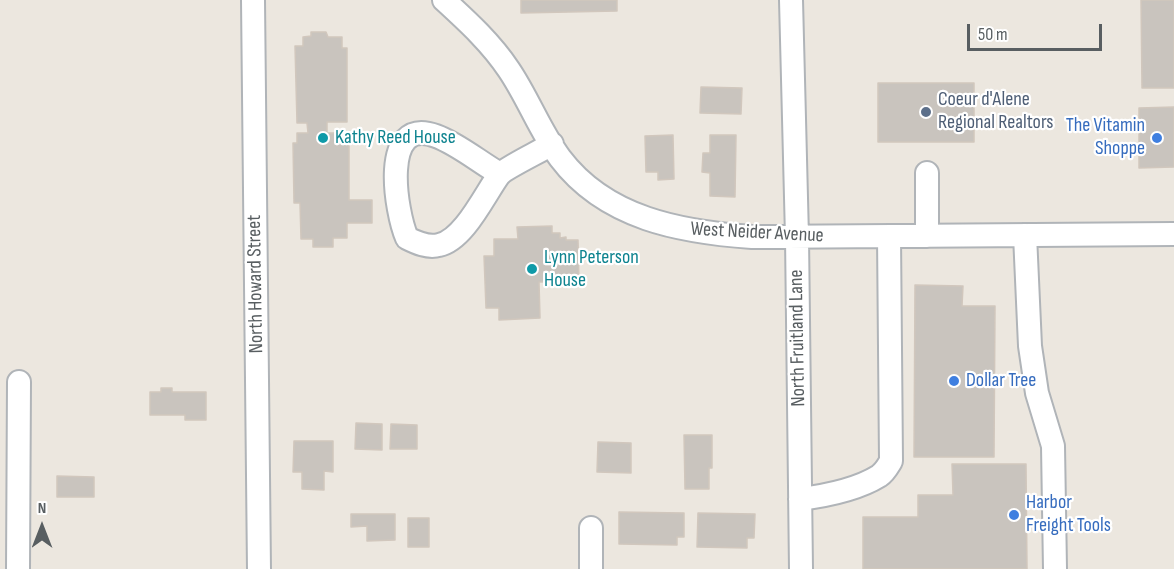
<!DOCTYPE html>
<style>
body{margin:0}
#map{position:relative;width:1174px;height:569px;overflow:hidden;background:#ece7df;font-family:"Sofia Sans Condensed",sans-serif}
canvas{display:block}
.north{position:absolute;left:12px;top:497px;width:60px;height:60px;-webkit-text-stroke:4px #fff;paint-order:stroke;rotate:0deg;font-size:16px;font-weight:700;line-height:24px;text-align:center;color:#585e61}
.north::after{content:'';display:block;margin:auto;width:21px;height:27px;background:#585e61;clip-path:polygon(50% 0,100% 100%,50% 72%,0 100%)}
.scale{position:absolute;left:967px;top:24px;width:135px;height:27px;box-sizing:border-box;border:3px solid #585e61;border-top:0;padding-left:8px;font-size:18px;line-height:21px;white-space:nowrap;color:#585e61;-webkit-text-stroke:4px #fff;paint-order:stroke}
</style>
<div id="map">
<canvas width="1174" height="569"></canvas>
<div class="north">N</div>
<div class="scale">50 m</div>
</div>
<script>
const ctx = document.querySelector('canvas').getContext('2d');
ctx.lineJoin = 'round';
function fillPath(path, color) { ctx.fillStyle = color; ctx.fill(path, 'evenodd'); }
function stroke(path, color, width, dash) { ctx.strokeStyle = color; ctx.lineWidth = width; ctx.lineCap = dash ? 'butt' : 'round'; ctx.setLineDash(dash || []); ctx.stroke(path); }
function write(font, color, halo, rows, align = 'center') {
  ctx.font = font + ' "Sofia Sans Condensed",sans-serif'; ctx.lineWidth = 4.5; ctx.setLineDash([]); ctx.textBaseline = 'middle'; ctx.strokeStyle = halo; ctx.fillStyle = color; for (const [text, x, y, turn = 0] of rows) {
    ctx.save(); ctx.translate(x, y); ctx.rotate((+turn || 0) * Math.PI / 180); ctx.textAlign = isNaN(turn) ? turn : align; if (halo) ctx.strokeText(text, 0, 0); ctx.fillText(text, 0, 0); ctx.restore();
  }
}
const building = new Path2D(`
 M521,0H617V11L521,13Z
 M1141,0H1174V88H1142Z
 M311,32H326L328,37H342V48H347V122H327V133H349V200H372V223H347V238H333V247H313V239H301L300,203H294L293,143H297V133H308L307,123H297L295,46H303V37L311,36Z
 M878,83H974V142H878Z
 M701,87L742,88L741,114L700,113Z
 M1174,107V167L1139,168V108Z
 M673,135L674,179L658,180V172H646L645,136Z
 M710,135H736L735,197L710,196V173L702,172L703,153H710Z
 M552,226V233H560V238L566,237V240H578L579,281L539,282L540,318L499,320V308H486L484,256H494V239H518L517,227Z
 M915,285L963,286L962,306H995L994,457H914Z
 M161,388H172V392H206V420H185V415H150V392H161Z
 M356,423L382,424V450L355,449Z
 M391,424L417,425V449H390Z
 M684,435H712V468H709V489H685Z
 M294,441H333V472L324,471V490L302,489V472H293Z
 M598,442L631,443V473L597,472Z
 M952,464H1026L1027,569H863V517H918V495H953Z
 M57,476L94,477V497H57Z
 M619,512L684,513V537H677V545L619,544Z
 M698,513L755,514L754,538H747V548L697,547Z
 M351,514H395V540L367,541V526L351,527Z
 M408,518H429V547H408Z`);
const minor = new Path2D(`
 M253,0L259,569
 M444,0C468,22 491,43 509,70C528,98 540,131 560,158C606,219 681,232 752,237L1174,234
 M791,0L797,237L801,569
 M927,173V236
 M500,174C479,162 458,144 436,136C379,115 396,213 407,238C417,243 428,248 439,245C464,240 485,194 499,175C505,168 541,151 552,144
 M1025,235L1030,346L1037,393L1053,446L1055,569
 M800,499C824,496 858,489 879,476C885,472 888,466 891,461L889,236
 M591,528V569
 M18,569L19,382`);
const markers = [
 [926,112,6,"#5c6f8a"],
 [323,138,6,"#0f9aa8"],
 [1157,138,6,"#3f7fe0"],
 [532,269,6,"#0f9aa8"],
 [954,381,6,"#3f7fe0"],
 [1014,515,6,"#3f7fe0"]
];
const serviceNames = [
 ["Coeur d'Alene",938,100],
 ["Regional Realtors",938,123]
];
const shopNames = [
 ["The Vitamin",1145,126,"right"],
 ["Shoppe",1145,149,"right"],
 ["Dollar Tree",966,381],
 ["Harbor",1026,503],
 ["Freight Tools",1026,526]
];
const cultureNames = [
 ["Kathy Reed House",335,138],
 ["Lynn Peterson",544,258],
 ["House",544,281]
];
const streetNames = [
 ["West Neider Avenue",757,233,3],
 ["North Howard Street",256,284,-91],
 ["North Fruitland Lane",798,338,-91]
];
fillPath(building, '#c9c4be');
stroke(building, '#d1c7bd', 1.5);
stroke(minor, '#b0b4b8', 26);
stroke(minor, '#fff', 22);
for (const [x, y, r, color] of markers) { const dot = new Path2D(); dot.arc(x, y, r, 0, 2 * Math.PI); ctx.fillStyle = color; ctx.fill(dot); stroke(dot, '#fff', 2); }
write('20px', '#4e5e75', '#fff', serviceNames, 'left');
write('20px', '#366cbe', '#fff', shopNames, 'left');
write('20px', '#0d838f', '#fff', cultureNames, 'left');
write('20px', '#585e61', '#fff', streetNames);
</script>
